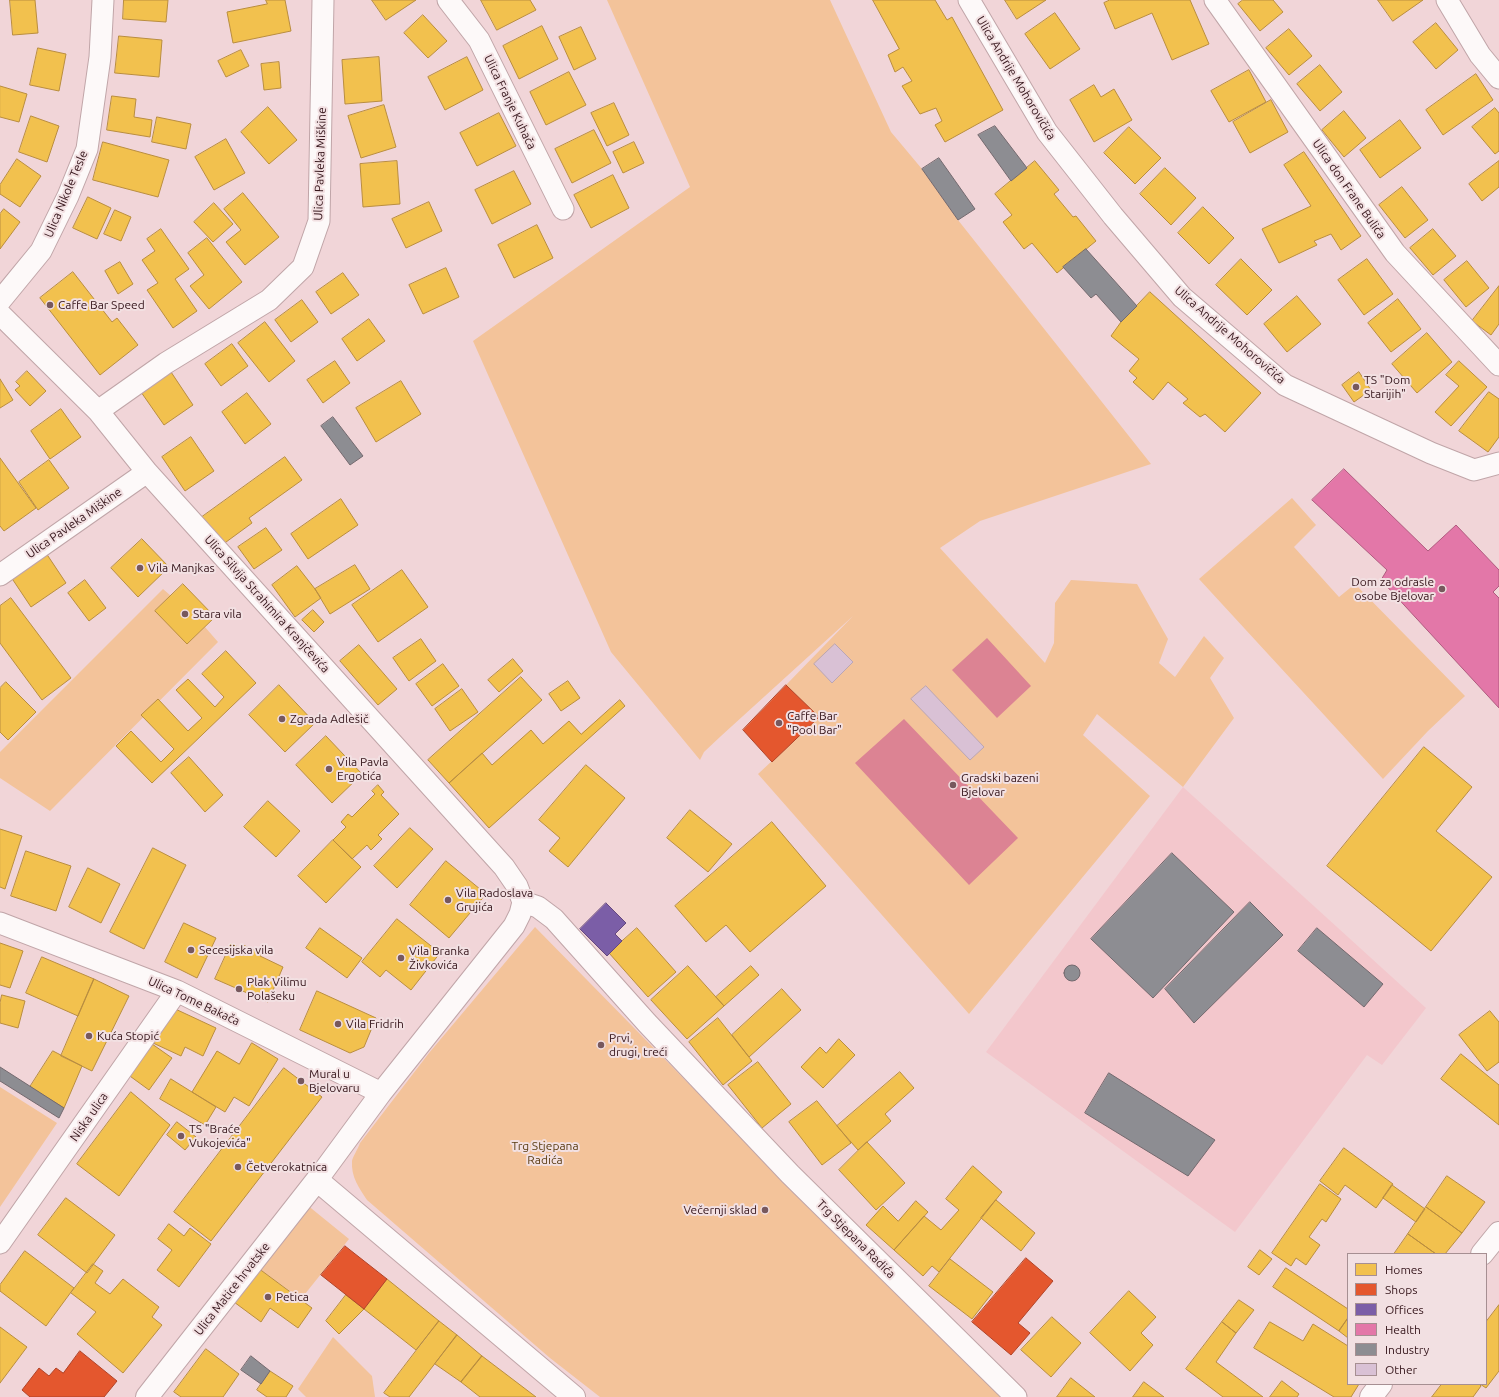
<!DOCTYPE html>
<meta charset="utf-8">
<style>
body{margin:0}
#map{position:relative;width:1499px;height:1397px;overflow:hidden;background:#f1d5d8;font-family:Ubuntu,sans-serif}
canvas{display:block}
.legend{position:absolute;left:1347px;top:1253px;width:140px;height:132px;box-sizing:border-box;background:#f2e0e2;border:1px solid #a68f92;margin:0;padding:5px 7px;list-style:none;font-size:12px;color:#35151b}
.legend li{display:flex;align-items:center;gap:8px;height:20px}
.legend b{width:20px;border:1px solid #a68f92}
</style>
<div id="map">
<canvas width="1499" height="1397"></canvas>
<ul class="legend">
<li><b style="height:11px;background:#f2c14e"></b>Homes</li>
<li><b style="height:11px;background:#e4572e"></b>Shops</li>
<li><b style="height:11px;background:#7b5ea7"></b>Offices</li>
<li><b style="height:11px;background:#e377a8"></b>Health</li>
<li><b style="height:11px;background:#8d8d92"></b>Industry</li>
<li><b style="height:11px;background:#d9c1d5"></b>Other</li>
</ul>
</div>
<script>
const ctx = document.querySelector('canvas').getContext('2d');
ctx.lineJoin = 'round';
function fillPath(path, color) { ctx.fillStyle = color; ctx.fill(path, 'evenodd'); }
function stroke(path, color, width, dash) { ctx.strokeStyle = color; ctx.lineWidth = width; ctx.lineCap = dash ? 'butt' : 'round'; ctx.setLineDash(dash || []); ctx.stroke(path); }
function write(font, color, halo, rows, align = 'center') {
  ctx.font = font + ' Ubuntu,sans-serif'; ctx.lineWidth = 4; ctx.setLineDash([]); ctx.textBaseline = 'middle'; ctx.strokeStyle = halo; ctx.fillStyle = color; for (const [text, x, y, turn = 0] of rows) {
    ctx.save(); ctx.translate(x, y); ctx.rotate((+turn || 0) * Math.PI / 180); ctx.textAlign = isNaN(turn) ? turn : align; if (halo) ctx.strokeText(text, 0, 0); ctx.fillText(text, 0, 0); ctx.restore();
  }
}
const built = new Path2D(`
 M1183,787L1426,1008L1382,1065L1367,1055L1235,1232L986,1052Z`);
const green = new Path2D(`
 M607,0H830L891,132L922,169L958,220L1151,464L980,521L940,548L1045,663L1054,643L1055,603L1071,580L1137,584L1168,639L1159,663L1175,677L1204,636L1224,658L1210,678L1234,718L1183,787L1097,714L1083,735L1150,796L969,1014L758,774L818,718L786,685L853,616L721,736L704,752L700,760L611,652L473,341L690,187Z
 M1292,498L1316,525L1294,547L1339,597L1355,584L1465,696L1428,731L1383,779L1199,579Z
 M163,589L171,596L187,644L205,627L218,642L50,811L0,778V752Z
 M535,927L799,1196L1004,1397H600L550,1358L367,1200C359,1188 351,1177 352,1161C353,1156 358,1149 360,1143L429,1053Z
 M0,1087L57,1123L0,1207Z
 M301,1200L349,1239L301,1299L258,1268Z
 M333,1337L372,1376L375,1397H306L298,1389Z`);
const water = new Path2D(`
 M987,638L1031,686L997,718L952,670Z
 M904,719L1018,838L969,885L855,763Z`);
const homes = new Path2D(`
 M10,0H35L38,33L13,35Z
 M124,0H168L166,22L123,19Z
 M266,0H285L291,31L233,43L227,12L267,4Z
 M372,0H416L386,20Z
 M481,0H530L536,10L497,30Z
 M873,0H935L947,20L952,17L1003,110L945,142L935,125L942,121L936,108L920,114L902,86L912,81L903,67L895,72L888,55L899,49Z
 M1005,0H1046L1017,19Z
 M1110,0H1190L1209,44L1172,60L1152,13L1115,29L1104,3Z
 M1243,0H1273L1283,12L1260,31L1238,4Z
 M1378,0H1423L1393,21Z
 M1055,13L1080,49L1050,69L1025,34Z
 M423,15L447,41L428,58L404,33Z
 M1436,23L1458,50L1436,69L1413,42Z
 M542,26L558,59L519,79L503,46Z
 M581,27L596,59L574,70L559,37Z
 M1289,29L1312,56L1289,75L1266,48Z
 M119,36L162,40L159,77L115,73Z
 M38,48L66,54L59,91L30,85Z
 M241,50L249,66L226,77L218,61Z
 M379,57L382,101L345,104L342,60Z
 M467,57L483,90L445,110L428,77Z
 M279,62L281,88L264,90L261,64Z
 M1320,65L1342,92L1320,111L1297,84Z
 M1249,70L1266,102L1229,122L1211,91Z
 M569,72L586,105L546,125L530,92Z
 M1476,74L1493,100L1443,135L1426,110Z
 M1094,85L1101,97L1114,89L1132,120L1094,142L1070,100Z
 M0,86L27,94L19,122L0,117Z
 M112,96L136,99L134,117L152,120L150,137L107,130Z
 M1271,100L1288,132L1250,153L1233,122Z
 M614,103L629,135L607,146L591,113Z
 M384,105L396,147L361,158L348,116Z
 M268,107L297,140L269,164L241,132Z
 M1495,108L1499,113V151L1495,154L1472,127Z
 M1344,111L1366,138L1344,157L1322,130Z
 M499,113L516,146L477,166L460,133Z
 M31,116L59,126L47,162L19,152Z
 M157,117L191,124L186,149L152,142Z
 M1400,120L1421,148L1380,178L1360,150Z
 M1129,127L1161,158L1135,184L1104,153Z
 M594,130L611,163L572,183L555,149Z
 M226,139L245,173L214,190L195,157Z
 M103,142L169,160L158,197L93,180Z
 M634,142L644,163L623,173L613,152Z
 M1304,152L1361,236L1341,250L1331,234L1314,241L1317,245L1279,263L1262,229L1311,206L1284,165Z
 M17,159L41,176L20,207L0,194V185Z
 M397,161L400,204L363,207L360,164Z
 M1035,161L1059,190L1054,194L1073,217L1076,216L1096,241L1057,273L1032,243L1024,249L1003,222L1012,215L995,194Z
 M1499,161V187L1482,201L1469,184Z
 M1165,168L1196,198L1171,225L1140,194Z
 M514,171L531,204L492,224L475,190Z
 M613,175L629,208L591,228L574,195Z
 M1402,187L1428,220L1405,238L1379,205Z
 M243,193L279,237L245,265L226,242L241,230L224,209Z
 M88,197L111,208L97,239L73,228Z
 M429,202L442,231L406,248L392,219Z
 M214,203L233,224L213,242L194,222Z
 M1203,207L1234,238L1209,264L1178,233Z
 M4,209L20,222L0,249V214Z
 M115,210L131,217L121,241L104,234Z
 M537,225L553,258L514,278L498,245Z
 M161,229L189,269L175,279L197,311L173,328L147,290L158,283L142,260L155,251L147,239Z
 M1433,229L1456,256L1433,275L1410,248Z
 M207,238L242,282L209,309L190,286L204,275L188,253Z
 M1241,259L1272,290L1247,315L1216,285Z
 M1367,259L1393,294L1364,315L1338,280Z
 M1467,261L1489,288L1466,307L1444,280Z
 M120,262L133,284L118,294L105,271Z
 M446,268L459,297L423,314L409,285Z
 M73,272L112,322L117,318L138,345L100,375L40,298Z
 M343,273L359,295L331,314L316,292Z
 M1499,286V324L1491,335L1472,321Z
 M1150,292L1261,393L1225,432L1205,414L1200,417L1183,403L1188,399L1168,382L1153,400L1133,382L1137,378L1129,371L1139,359L1111,336L1121,322Z
 M1297,296L1321,324L1287,352L1264,324Z
 M1398,299L1421,329L1391,352L1368,323Z
 M302,300L318,322L291,342L275,320Z
 M369,319L385,341L357,361L342,339Z
 M265,322L295,361L269,382L238,343Z
 M1427,333L1452,362L1417,393L1392,364Z
 M232,344L248,366L221,386L205,364Z
 M335,361L350,383L323,403L307,380Z
 M1459,361L1487,387L1451,426L1435,412L1459,386L1446,375Z
 M27,371L46,391L30,406L15,390L20,386L16,382Z
 M171,372L193,405L164,425L141,392Z
 M1359,372L1371,390L1354,402L1342,385Z
 M0,379L13,400L0,408Z
 M401,381L421,414L376,442L356,408Z
 M1489,392L1499,399V437L1488,452L1459,431Z
 M247,393L271,424L245,444L222,412Z
 M61,409L81,437L50,459L31,431Z
 M191,437L214,471L185,491L162,457Z
 M285,457L302,480L249,518L252,523L222,545L202,517Z
 M0,458L36,508L4,531L0,526Z
 M49,460L69,488L38,510L19,482Z
 M341,499L358,525L308,559L291,534Z
 M266,528L282,550L254,569L238,547Z
 M142,539L169,567L138,597L111,568Z
 M44,550L66,583L31,607L9,574Z
 M355,565L370,589L330,614L315,589Z
 M297,566L315,589L321,598L295,617L272,585Z
 M402,570L428,607L378,642L352,605Z
 M85,580L106,608L89,621L68,593Z
 M183,584L215,617L187,644L155,611Z
 M11,598L71,678L42,700L0,643V606Z
 M313,610L324,622L314,632L302,620Z
 M421,639L436,661L409,681L393,658Z
 M359,645L397,689L378,705L340,661Z
 M226,651L256,683L152,783L116,746L131,731L161,762L174,749L141,715L158,699L188,731L202,718L176,690L188,679L215,707L224,697L202,674Z
 M513,659L523,671L499,692L488,680Z
 M443,664L459,686L432,706L416,684Z
 M521,677L542,700L449,783L428,760Z
 M568,681L580,698L561,711L549,694Z
 M6,682L36,712L8,740L0,732V688Z
 M279,685L315,723L285,752L249,715Z
 M462,689L478,712L450,731L435,709Z
 M620,700L625,706L489,828L449,783L482,753L492,765L531,730L543,744L569,721L581,734Z
 M326,736L362,774L332,803L296,765Z
 M1424,747L1472,787L1436,831L1492,877L1431,951L1327,866Z
 M189,757L223,795L205,812L171,773Z
 M586,765L625,798L568,867L549,851L560,838L539,820Z
 M378,785L384,792L381,795L399,814L378,835L382,839L371,850L367,845L352,859L333,840L346,827L341,822L348,814L352,817L375,794L372,791Z
 M268,801L300,831L276,857L244,827Z
 M690,810L732,844L708,872L667,838Z
 M772,822L826,886L750,952L726,925L706,942L675,906Z
 M410,828L433,849L397,888L374,866Z
 M0,829L22,836L5,889L0,887Z
 M333,840L361,867L326,903L298,876Z
 M153,848L186,865L144,949L110,932Z
 M26,851L71,866L56,911L11,896Z
 M446,861L486,894L449,938L410,905Z
 M88,868L120,884L101,923L69,907Z
 M397,919L440,953L411,990L386,970L380,977L362,962Z
 M184,923L216,938L197,978L165,962Z
 M320,928L362,958L347,978L306,948Z
 M637,928L676,972L648,997L609,953Z
 M0,943L23,951L10,988L0,985Z
 M231,944L241,948L243,945L261,953L260,956L283,967L268,1002L215,979Z
 M42,957L94,979L78,1016L26,993Z
 M688,966L724,1006L687,1039L651,1000Z
 M751,966L759,975L724,1006L716,997Z
 M94,979L129,996L92,1071L61,1056Z
 M782,989L801,1010L749,1057L732,1035Z
 M317,991L376,1018L364,1047L350,1053L300,1030Z
 M2,995L25,1001L18,1028L0,1023V1003Z
 M171,1007L216,1028L203,1056L185,1047L181,1056L153,1043Z
 M1490,1011L1499,1022V1062L1487,1071L1459,1035Z
 M718,1018L752,1061L723,1085L689,1042Z
 M145,1039L172,1058L149,1090L123,1071Z
 M839,1039L855,1055L823,1088L801,1067L820,1047L826,1053Z
 M252,1043L278,1059L249,1106L234,1097L225,1112L192,1092L217,1051L239,1064Z
 M53,1051L82,1066L64,1108L30,1087Z
 M1461,1054L1499,1085V1125L1441,1079Z
 M758,1062L791,1104L762,1128L728,1085Z
 M284,1068L322,1097L211,1241L174,1212Z
 M900,1072L914,1088L885,1114L891,1121L858,1150L837,1126Z
 M171,1079L216,1107L205,1125L160,1099Z
 M131,1092L170,1125L119,1196L77,1164Z
 M817,1101L851,1143L822,1165L789,1122Z
 M177,1122L196,1137L185,1150L167,1135Z
 M867,1142L905,1183L876,1210L839,1170Z
 M1344,1148L1393,1184L1376,1208L1345,1185L1338,1195L1320,1181Z
 M973,1166L1002,1192L939,1272L932,1266L923,1276L894,1250L924,1216L941,1230L959,1210L946,1199Z
 M1447,1176L1485,1202L1462,1233L1426,1207Z
 M1320,1184L1341,1199L1326,1222L1322,1219L1309,1237L1320,1245L1306,1265L1296,1258L1291,1266L1272,1253Z
 M1392,1185L1425,1209L1416,1222L1383,1198Z
 M66,1198L115,1235L87,1273L38,1235Z
 M996,1200L1035,1233L1021,1251L981,1218Z
 M916,1201L928,1212L894,1250L866,1225L883,1206L898,1221Z
 M1426,1207L1462,1233L1445,1254H1436L1408,1234Z
 M169,1224L184,1236L190,1228L211,1244L179,1287L157,1270L172,1250L158,1239Z
 M1408,1234L1436,1254H1394Z
 M1260,1250L1272,1259L1259,1275L1248,1267Z
 M25,1251L74,1288L46,1326L0,1291V1285Z
 M950,1259L993,1292L972,1319L929,1286Z
 M93,1264L103,1271L95,1283L110,1294L123,1279L159,1307L152,1317L162,1325L123,1373L77,1334L96,1312L71,1293Z
 M258,1268L312,1308L298,1328L270,1308L261,1322L234,1302Z
 M1286,1268L1348,1309V1318L1339,1331L1273,1287Z
 M387,1279L439,1321L416,1350L364,1309Z
 M1129,1291L1156,1317L1141,1333L1153,1345L1130,1371L1090,1333Z
 M346,1295L364,1309L339,1334L326,1321Z
 M1239,1300L1254,1310L1236,1333L1222,1322Z
 M1499,1305V1371L1486,1388L1480,1384H1486V1322Z
 M1052,1317L1081,1343L1051,1377L1021,1350Z
 M1348,1318V1338L1339,1331Z
 M439,1321L457,1335L409,1397H390L384,1393Z
 M1222,1322L1236,1333L1216,1362L1263,1397H1223L1186,1369Z
 M1270,1322L1303,1341L1313,1324L1348,1346V1384H1359L1351,1397H1334L1254,1348Z
 M0,1327L27,1347L0,1383Z
 M457,1335L482,1356L461,1382L435,1364Z
 M206,1349L239,1374L223,1397H181L174,1392Z
 M482,1356L536,1397H480L461,1382Z
 M270,1371L293,1386L286,1397H267L257,1390Z
 M1071,1378L1095,1397H1057Z
 M1282,1381L1299,1394L1297,1397H1270Z
 M1144,1382L1164,1397H1133Z
 M1442,1384H1479L1481,1386L1473,1397H1432Z`);
const shops = new Path2D(`
 M786,685L819,717L772,762L743,730Z
 M345,1246L387,1279L364,1309L321,1275Z
 M1026,1258L1053,1281L1018,1323L1030,1333L1011,1355L972,1322Z
 M80,1351L117,1381L104,1397H30L22,1390L39,1368L49,1376L56,1368L63,1373Z`);
const offices = new Path2D(`
 M606,903L626,923L615,934L622,941L607,956L580,929Z`);
const health = new Path2D(`
 M1344,469L1428,551L1456,525L1499,570V586L1493,592L1499,598V708L1381,580L1387,570L1312,500Z`);
const industry = new Path2D(`
 M995,126L1027,168L1011,181L978,135Z
 M939,158L975,209L958,220L922,169Z
 M1086,249L1137,306L1121,322L1096,294L1091,298L1063,267Z
 M333,417L363,456L350,465L321,426Z
 M1172,853L1234,912L1153,998L1091,939Z
 M1250,902L1283,935L1194,1023L1165,989Z
 M1317,928L1383,984L1364,1007L1298,951Z
 M1064 973a8 8 0 1 1 16 0a8 8 0 1 1-16 0Z
 M0,1067L64,1108L59,1118L0,1081Z
 M1109,1073L1215,1140L1188,1176L1085,1113Z
 M251,1356L270,1371L261,1384L241,1370Z`);
const building = new Path2D(`
 M835,644L853,662L832,683L814,664Z
 M926,686L984,747L970,760L911,699Z`);
const street = new Path2D(`
 M448,0L479,40L563,209
 M969,0L1047,132L1113,216L1182,297L1285,385L1431,453L1474,470L1499,463
 M1215,0L1395,253L1499,365
 M1447,0L1480,55L1499,78
 M0,301L41,251L68,196L87,149L100,57L103,0
 M0,314L98,411L147,472L504,867L517,886L523,902
 M98,411L166,363L269,300L303,267L319,221L323,0
 M0,575L147,472
 M523,902L538,907L554,919L647,1023L790,1174L1016,1397
 M0,923L177,991L381,1093
 M317,1180L381,1093L514,926L520,914L523,902
 M0,1243L177,991`);
const primary = new Path2D(`
 M1482,1254L1499,1233
 M147,1397L317,1180L574,1397
 M1371,1397L1381,1384`);
const markers = [
 [50,305,4,"#77585d"],
 [1356,387,4,"#77585d"],
 [140,568,4,"#77585d"],
 [1442,589,4,"#77585d"],
 [185,614,4,"#77585d"],
 [282,719,4,"#77585d"],
 [779,723,4,"#77585d"],
 [329,769,4,"#77585d"],
 [953,785,4,"#77585d"],
 [448,900,4,"#77585d"],
 [191,950,4,"#77585d"],
 [401,958,4,"#77585d"],
 [239,989,4,"#77585d"],
 [338,1024,4,"#77585d"],
 [89,1036,4,"#77585d"],
 [601,1045,4,"#77585d"],
 [301,1081,4,"#77585d"],
 [181,1136,4,"#77585d"],
 [238,1167,4,"#77585d"],
 [765,1210,4,"#77585d"],
 [268,1297,4,"#77585d"]
];
const streetNames = [
 ["Ulica Andrije Mohorovičića",1016,78,59],
 ["Ulica Franje Kuhača",510,102,64],
 ["Ulica Pavleka Miškine",320,164,-88],
 ["Ulica don Frane Bulića",1349,189,55],
 ["Ulica Nikole Tesle",66,194,-67],
 ["Ulica Andrije Mohorovičića",1230,335,41],
 ["Ulica Pavleka Miškine",74,523,-35],
 ["Ulica Silvija Strahimira Kranjčevića",267,604,48],
 ["Ulica Tome Bakača",194,1001,25],
 ["Niska ulica",89,1117,-55],
 ["Trg Stjepana Radića",856,1239,45],
 ["Ulica Matice hrvatske",232,1289,-52]
];
const poiNames = [
 ["Caffe Bar Speed",58,305],
 ["TS \"Dom",1364,380],
 ["Starijih\"",1364,394],
 ["Vila Manjkas",148,568],
 ["Dom za odrasle",1434,582,"right"],
 ["osobe Bjelovar",1434,596,"right"],
 ["Stara vila",193,614],
 ["Caffe Bar",787,716],
 ["\"Pool Bar\"",787,730],
 ["Zgrada Adlešič",290,719],
 ["Vila Pavla",337,762],
 ["Ergotića",337,776],
 ["Gradski bazeni",961,778],
 ["Bjelovar",961,792],
 ["Vila Radoslava",456,893],
 ["Grujića",456,907],
 ["Secesijska vila",199,950],
 ["Vila Branka",409,951],
 ["Živkovića",409,965],
 ["Plak Vilimu",247,982],
 ["Polašeku",247,996],
 ["Vila Fridrih",346,1024],
 ["Kuća Stopić",97,1036],
 ["Prvi,",609,1038],
 ["drugi, treći",609,1052],
 ["Mural u",309,1074],
 ["Bjelovaru",309,1088],
 ["TS \"Braće",189,1129],
 ["Vukojevića\"",189,1143],
 ["Četverokatnica",246,1167],
 ["Večernji sklad",757,1210,"right"],
 ["Petica",276,1297]
];
const parkNames = [
 ["Trg Stjepana",545,1146],
 ["Radića",545,1160]
];
fillPath(built, '#f3c7cc');
fillPath(green, '#f3c39a');
fillPath(water, '#dc8393');
fillPath(homes, '#f2c14e');
stroke(homes, '#b98d3f', 1);
fillPath(shops, '#e4572e');
stroke(shops, '#b04328', 1);
fillPath(offices, '#7b5ea7');
stroke(offices, '#66487d', 1);
fillPath(health, '#e377a8');
stroke(health, '#af5a7e', 1);
fillPath(industry, '#8d8d92');
stroke(industry, '#73696e', 1);
fillPath(building, '#d9c1d5');
stroke(building, '#baa6b4', 1);
stroke(street, '#c0a5a8', 23);
stroke(primary, '#c0a5a8', 24);
stroke(street, '#fdf9f9', 21);
stroke(primary, '#fdf9f9', 22);
for (const [x, y, r, color] of markers) { const dot = new Path2D(); dot.arc(x, y, r, 0, 2 * Math.PI); ctx.fillStyle = color; ctx.fill(dot); stroke(dot, '#f2e0e2', 1.5); }
write('12px', '#35151b', '#f2e0e2', streetNames);
write('12px', '#35151b', '#f2e0e2', poiNames, 'left');
write('12px', '#5a3b11', '#f2e0e2', parkNames);
</script>
